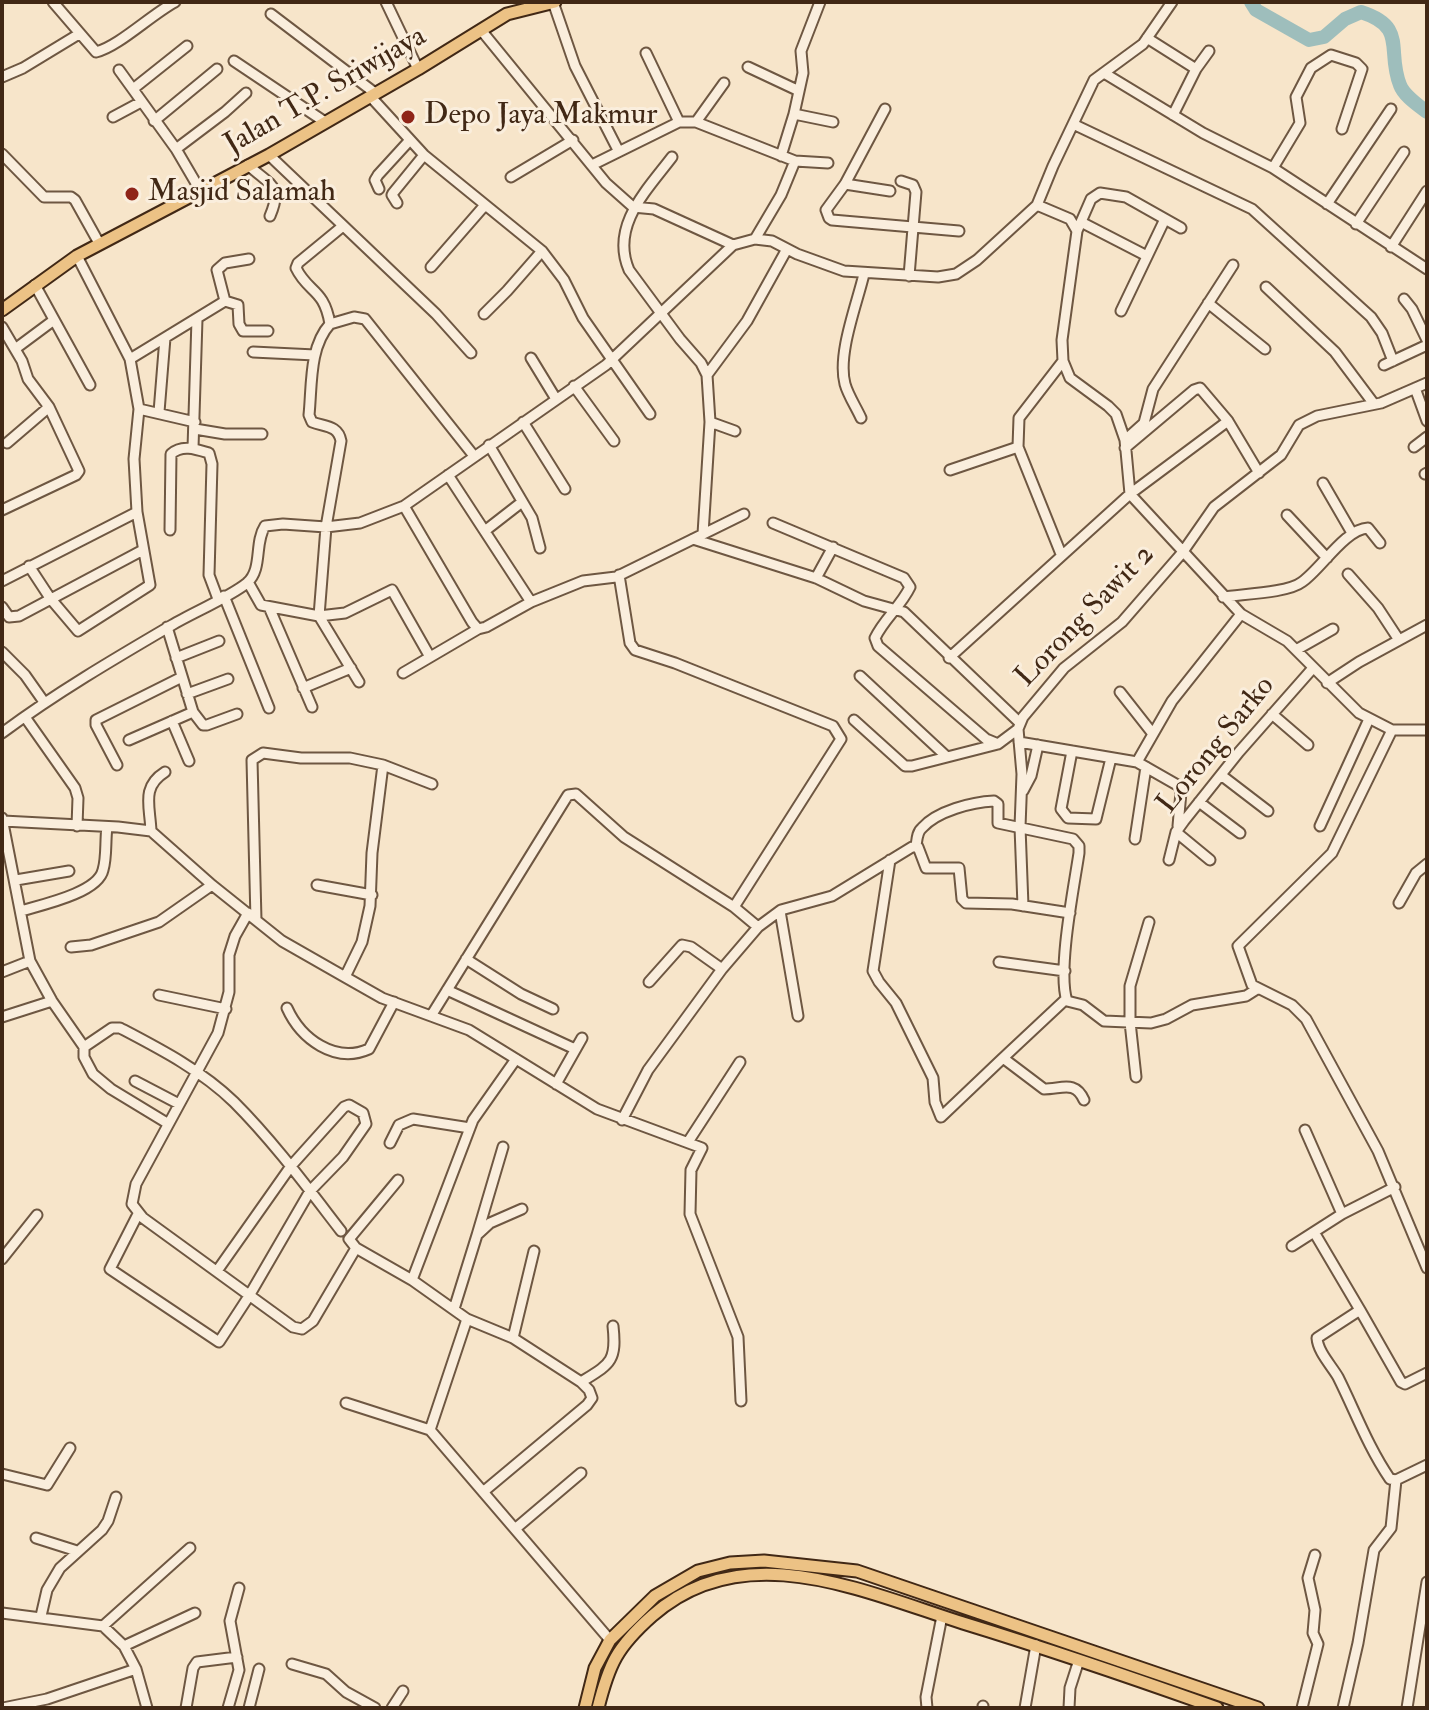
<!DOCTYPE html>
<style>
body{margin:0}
#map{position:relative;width:1429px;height:1710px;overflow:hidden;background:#f7e5ca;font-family:"IM FELL Double Pica",serif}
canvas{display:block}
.frame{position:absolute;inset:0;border:4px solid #412815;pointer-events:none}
</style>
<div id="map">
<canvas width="1429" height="1710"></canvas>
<div class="frame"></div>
</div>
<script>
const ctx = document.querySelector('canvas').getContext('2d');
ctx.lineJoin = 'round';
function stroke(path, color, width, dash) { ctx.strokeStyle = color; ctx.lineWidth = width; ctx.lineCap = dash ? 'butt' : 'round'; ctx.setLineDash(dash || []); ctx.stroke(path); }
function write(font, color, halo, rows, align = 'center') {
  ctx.font = font + ' "IM FELL Double Pica",serif'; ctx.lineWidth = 6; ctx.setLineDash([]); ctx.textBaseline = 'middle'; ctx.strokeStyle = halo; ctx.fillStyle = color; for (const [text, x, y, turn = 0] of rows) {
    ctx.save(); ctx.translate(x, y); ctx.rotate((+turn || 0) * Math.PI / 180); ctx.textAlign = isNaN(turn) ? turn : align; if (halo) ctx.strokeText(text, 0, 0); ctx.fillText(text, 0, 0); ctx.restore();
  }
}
const river = new Path2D(`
 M1251,2L1256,10L1309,40L1324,37L1345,19L1361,12C1408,27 1386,50 1400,85C1404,96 1418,105 1427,112`);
const minor = new Path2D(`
 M53,2L96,52C118,47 152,14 175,2
 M386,2L418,69
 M553,2L575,66L618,150
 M271,14L375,93
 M481,30L606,183L633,207L654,209L733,245
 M1147,38L1196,69
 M646,53L679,122
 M234,61L325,122
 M748,67L797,90
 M119,70L176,149L200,190
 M1104,73L1203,133L1273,168L1427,269
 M2,77L23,68L79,34
 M133,89L187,46
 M370,96L424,155L542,251L564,280L583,318L650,414
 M885,109L845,184L826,210L829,218L832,220L959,231
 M794,114L833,122
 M1173,115L1196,69L1209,51
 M113,117L141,102
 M154,121L217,69
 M696,122L724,83
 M1073,124L1252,209L1371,317L1382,333L1393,361
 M176,149L225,112L246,93
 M2,154L44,197H71L75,200L99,243
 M269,155L436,314L471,353
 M781,156L794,114L803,73L801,51L820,2
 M672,157C647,190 610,226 629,270L680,339L701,363L707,375L710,422L735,431
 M248,165C271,186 283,185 270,216
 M592,165L679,122H696L795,161L828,163
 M1273,168L1300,123L1296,97L1311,68L1331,55L1356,63L1362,69L1342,129
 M511,177L573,140
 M901,181L913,185L916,192L909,276
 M845,184L890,191
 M379,189L375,180L378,175L410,140
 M397,203L392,195L393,193L424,155
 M1327,204L1391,109
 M1037,205L1070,219L1077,231L1062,340L1063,361L1070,378L1108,406L1116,414L1125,440L1130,494L1241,614L1287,641L1359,713L1392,730H1427
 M1081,222L1147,256
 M1356,224L1404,152
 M343,226L298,263L296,268C308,293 324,288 330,324C309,347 312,386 309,415L312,422C325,427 338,425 341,441L326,527L319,616L345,613L392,590L430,657
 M1077,231L1091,199L1100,193L1126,197L1181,228
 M755,239L781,195L795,161
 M1391,247L1427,191
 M431,267L485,205
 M35,285L90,385
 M1266,287L1335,352L1374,404
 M1404,299L1412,309L1427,340
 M225,301L217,270L225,263L249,259
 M1208,303L1265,349
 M1121,311L1165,219
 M484,314L507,291L542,251
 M330,324L354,317L365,319L474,456
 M2,327L22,361L28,379L49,407L79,471L76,475L2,510
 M15,349L54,320
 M253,352L315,355
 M531,358L556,399
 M130,359L225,301L238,305L239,324L243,331H268
 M1384,365L1427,345
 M707,375L747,321L787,249
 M574,386L614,441
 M1415,388L1427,421
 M139,409L195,422
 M159,412L165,338
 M861,418C856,407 848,395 845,384C837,354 857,304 864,274
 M1228,421L1259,473
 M523,422L565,489
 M195,429L225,434H262
 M1125,440L1144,423L1153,389L1233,265
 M7,443L49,407
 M489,445L532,518L540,548
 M1018,447L1061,554
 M1414,447L1427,437
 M193,448L197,319
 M950,470L1018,447L1019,418L1063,361
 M1425,474L1427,473
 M448,475L531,602
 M1323,483L1352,533
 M404,506L472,622L478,629L486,627L531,602L583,581L616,577L744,514
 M1287,515L1327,558
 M773,523L904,578L910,587C901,606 884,619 875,638L878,646L986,739L998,744L1018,729
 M170,530L171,454C182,444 196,449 209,453L212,464L209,575L218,599
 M486,530L522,502
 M703,534L710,422
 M693,539L816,578L864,601L904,612L1020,723
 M29,566L50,598L78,631L150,585L137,512L134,459L139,409L130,359L77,256
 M1348,574L1378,608L1399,640
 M619,575L630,643L635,650L675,663L833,726L841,739L734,907
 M816,578L833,547
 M2,581L137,512
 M248,582L261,605L319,616L359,682
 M224,596L269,708
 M1223,597C1242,594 1288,593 1302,582C1321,569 1345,529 1368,528L1380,543
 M2,607L9,617L19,616L143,550
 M269,607L312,707
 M167,627L193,712L203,725H207L237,714
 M1296,650L1333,629
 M2,652L25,675L44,702
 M176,658L219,641
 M949,658L1130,494L1228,421L1200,388L1194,390L1125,448
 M403,673L478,629
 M860,676L947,757
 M1327,683L1359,662L1427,625
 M303,688L351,668
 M1120,692L1153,734
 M187,694L228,679
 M1272,714L1308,745
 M25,717L75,788L78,798L77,826
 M854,720L905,766H912L998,744
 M172,721L189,761
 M1392,730L1332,853L1238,946L1252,985L1292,1005L1306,1019L1378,1151L1427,1268
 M2,733C56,693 114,659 172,625C192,613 230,597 247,583C263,569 254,543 265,526L283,524L326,527L360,523L404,506L606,365L733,245L755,239L772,241L797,254L844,271L938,277L956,274L977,260L1037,205L1053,166L1094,80L1143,44L1172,2
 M129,740L193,712
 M1019,742L1137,762L1179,786L1181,792L1178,826
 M1072,751L1061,809L1068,818L1096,819L1111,758
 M1137,762L1172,701L1241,614
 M117,765L96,725V720L182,677
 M383,765L432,784
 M1221,775L1268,811
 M1023,791L1031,776L1038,745
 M1199,802L1240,833
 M2,818L30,961L52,1001L84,1047V1057L93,1074L111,1089L167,1123
 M3,821L118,827L151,831L212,885L282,941L345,977L382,998L469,1030L597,1109L702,1148L691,1170L690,1214L738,1337L741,1401
 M1320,826L1369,719
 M151,831C150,806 141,787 165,772
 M1176,832L1210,860
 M1135,839L1146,767
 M916,846C917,840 917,832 922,828C937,811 972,802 994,801L998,804V823L1073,839L1079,846V853C1074,887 1057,971 1067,1001L1083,1005L1104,1021L1151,1023L1166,1019L1192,1005L1246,996L1257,989
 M890,860L873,971L879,982L896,1003L933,1078L935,1102L941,1117L1003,1058
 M1169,860L1176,832L1184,821L1239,752L1313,668
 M16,880L69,871
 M317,885L372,895
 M1399,903L1416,873L1427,864
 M1023,906L1020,827L1022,774L1018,729L1023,717L1064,668L1122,622L1182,553L1214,507L1281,455L1299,425L1317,416L1381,403L1427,383
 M21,911C41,905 98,893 103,870C107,857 105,841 107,827
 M780,911L798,1016
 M248,913L235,936L229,955V992L218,1033L136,1184L132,1204L143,1218L293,1327L302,1329L313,1321L356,1248
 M256,920L252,760L263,753L301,758H350L383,765L372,853L370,906L362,942L345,977
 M71,947L91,945L159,922L212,885
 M466,959L521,994L553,1009
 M999,962L1065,971
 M2,972L30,961
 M649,982L682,945L691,947L722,969
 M447,990L575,1049
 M159,995L226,1009
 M1066,999L1003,1058L1044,1089C1062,1089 1075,1080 1084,1100
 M287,1008C301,1039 335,1064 369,1049L394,1002
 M431,1016L568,795L576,794L624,837L734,907L758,927
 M2,1017L52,1001
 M84,1047L112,1028H120C160,1049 201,1070 234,1102C273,1141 307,1187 341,1231
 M1136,1077L1130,1022V986L1149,922
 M135,1081L179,1104
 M556,1084L582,1038
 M622,1120L648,1070L722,969L758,927L781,910L832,896L912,847H918L926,868H959L962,899L966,903L1012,904L1070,913
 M1305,1130L1342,1214
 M688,1142L740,1062
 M390,1143L399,1125L413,1119L470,1128
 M398,1180L349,1239L356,1248L412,1280L467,1319L430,1430L610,1640
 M138,1214L110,1269L219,1342L249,1296L310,1191L343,1157L366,1124L363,1113L349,1105L344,1107L291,1166L217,1271
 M1314,1232L1360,1310
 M477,1235L503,1147
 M1292,1246L1342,1214L1395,1187
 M2,1259L37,1215
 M412,1280L473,1120L516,1059
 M454,1309L477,1235L490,1223L522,1209
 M467,1319L513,1338L581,1382L589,1390L592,1398L587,1405L483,1492
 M513,1338L534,1251
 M1427,1373L1405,1384L1401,1382L1360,1310L1317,1338C1318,1352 1331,1365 1338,1377C1355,1411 1368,1447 1390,1479L1396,1480L1427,1465
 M581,1382C610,1364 617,1362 613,1326
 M346,1403L430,1430
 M2,1474L47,1485L70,1448
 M515,1529L581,1473
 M36,1538L77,1551
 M2,1613L103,1626L124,1646L136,1669L147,1708
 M41,1616L47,1590L60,1568L102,1530L108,1521L116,1497
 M103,1626L190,1548
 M124,1646L195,1613
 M292,1664L326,1674L346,1692L375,1708
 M3,1708L47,1699L136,1669
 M186,1708L193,1668L197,1662L237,1657
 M228,1708L239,1670L230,1621L239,1588
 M249,1708L259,1669
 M392,1708L403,1691
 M927,1708L926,1697L942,1616
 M983,1708V1706
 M1025,1708L1036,1645
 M1069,1708L1070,1688L1079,1660
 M1302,1708L1318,1644L1313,1633L1315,1610L1308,1578L1315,1555
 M1343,1708L1358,1643L1374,1550L1391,1528L1396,1480
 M1407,1708L1427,1582`);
const major = new Path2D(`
 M2,310L77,256L269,155L418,69L507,14L555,2
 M585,1708L595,1668L610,1640L655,1596L698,1571L730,1563L764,1561L857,1571L1258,1708
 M598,1708C609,1664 617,1647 652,1616C743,1535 862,1591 963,1623C1048,1649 1133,1678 1217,1708`);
const markers = [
 [408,117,8,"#8f2418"],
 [132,194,8,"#8f2418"]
];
const streetNames = [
 ["Jalan T.P. Sriwijaya",326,92,-30],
 ["Lorong Sawit 2",1086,617,-46],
 ["Lorong Sarko",1217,746,-51]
];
const poiNames = [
 ["Depo Jaya Makmur",424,117],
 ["Masjid Salamah",148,194]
];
stroke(river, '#9ebebc', 14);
stroke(minor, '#6e5742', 13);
stroke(major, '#412815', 15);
stroke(minor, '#faeedd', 9);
stroke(major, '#ecc285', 11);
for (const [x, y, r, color] of markers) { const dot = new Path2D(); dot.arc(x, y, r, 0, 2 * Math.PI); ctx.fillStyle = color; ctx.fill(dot); stroke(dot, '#faeedd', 3); }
write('30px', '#412815', '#faeedd', streetNames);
write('30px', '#412815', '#faeedd', poiNames, 'left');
</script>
